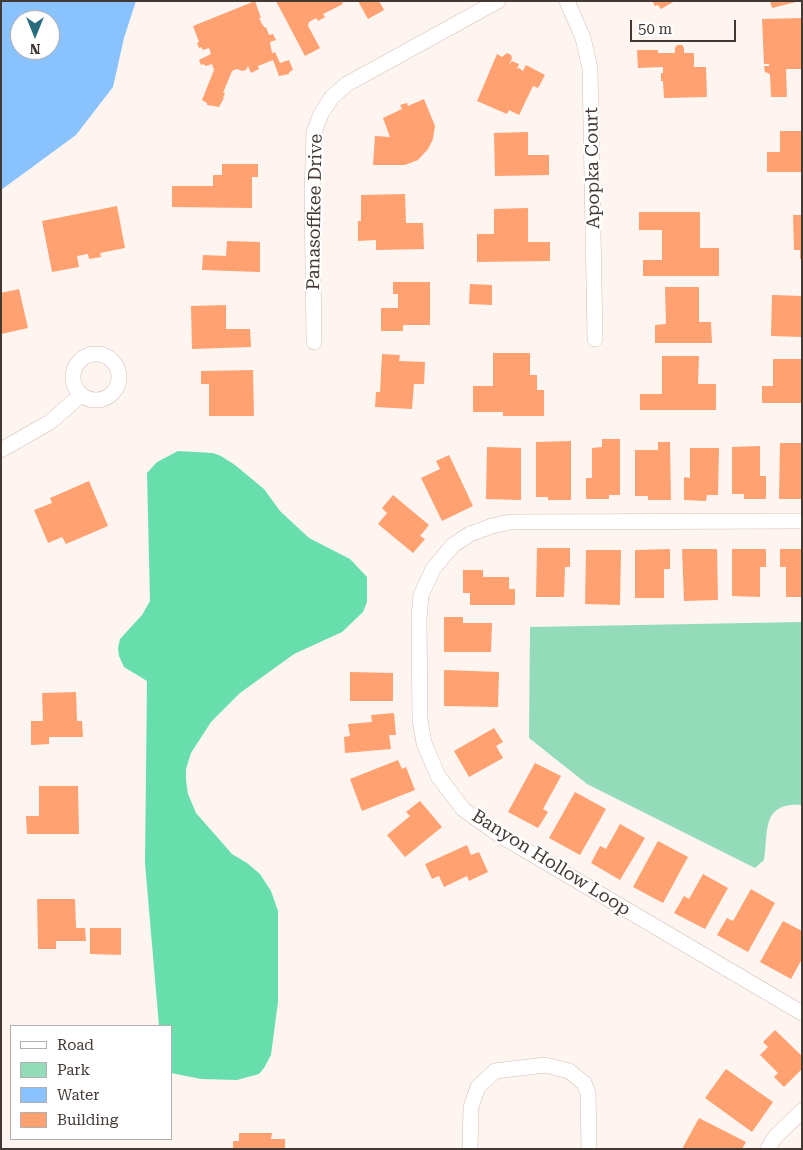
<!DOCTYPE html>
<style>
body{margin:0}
#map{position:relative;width:803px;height:1150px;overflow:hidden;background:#fef5f0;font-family:"Roboto Serif",serif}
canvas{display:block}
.frame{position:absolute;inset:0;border:2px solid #423934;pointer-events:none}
.legend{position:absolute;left:10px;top:1025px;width:162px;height:115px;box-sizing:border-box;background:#fff;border:1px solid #b3b0ae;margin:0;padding:6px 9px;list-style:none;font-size:15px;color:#423934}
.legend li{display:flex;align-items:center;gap:10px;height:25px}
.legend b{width:25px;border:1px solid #b3b0ae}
.north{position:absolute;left:10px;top:10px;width:50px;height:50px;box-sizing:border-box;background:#fff;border:1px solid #b3b0ae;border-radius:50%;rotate:180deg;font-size:14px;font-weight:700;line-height:20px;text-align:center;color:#423934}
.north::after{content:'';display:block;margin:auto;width:18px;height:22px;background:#286d7d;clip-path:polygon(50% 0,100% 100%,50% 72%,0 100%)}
.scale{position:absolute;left:630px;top:20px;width:106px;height:22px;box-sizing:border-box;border:2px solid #423934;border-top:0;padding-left:6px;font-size:15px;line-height:18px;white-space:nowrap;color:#423934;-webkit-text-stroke:4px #fff;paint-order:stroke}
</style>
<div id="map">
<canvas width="803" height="1150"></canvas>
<div class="frame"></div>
<ul class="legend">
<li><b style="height:6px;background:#fff"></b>Road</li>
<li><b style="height:14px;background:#93dbb9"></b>Park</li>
<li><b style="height:14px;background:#89c2fd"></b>Water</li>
<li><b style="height:14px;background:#ffa170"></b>Building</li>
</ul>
<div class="north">N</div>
<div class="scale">50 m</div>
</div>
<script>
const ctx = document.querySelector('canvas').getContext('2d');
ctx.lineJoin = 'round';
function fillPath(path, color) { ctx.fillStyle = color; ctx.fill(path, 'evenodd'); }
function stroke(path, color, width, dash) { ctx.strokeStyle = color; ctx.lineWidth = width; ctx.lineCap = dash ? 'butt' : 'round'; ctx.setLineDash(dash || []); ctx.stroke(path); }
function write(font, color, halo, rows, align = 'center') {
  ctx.font = font + ' "Roboto Serif",serif'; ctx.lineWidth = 4.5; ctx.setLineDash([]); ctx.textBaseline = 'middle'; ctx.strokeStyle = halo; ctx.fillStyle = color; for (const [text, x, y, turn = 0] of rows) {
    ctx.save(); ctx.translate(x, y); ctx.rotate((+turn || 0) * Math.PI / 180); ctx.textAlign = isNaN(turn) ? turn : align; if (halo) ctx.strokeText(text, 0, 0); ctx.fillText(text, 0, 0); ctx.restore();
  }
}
const green = new Path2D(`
 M802,622V805C760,802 769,833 764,860L755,868L587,784L529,738L530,627Z`);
const forest = new Path2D(`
 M178,451L213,453L221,456L235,465L264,489L280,511L309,538L350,559L367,577V602L363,612L342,632L294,654L240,693L211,722L191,753L186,769V780L188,794L196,813L232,854L247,863L260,874L271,891L278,911V1002L271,1055L264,1068L259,1074L237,1080L201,1079L171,1073V1026H159L145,863L147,681L124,667L119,656L118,648L120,639L142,615L150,601L147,473L157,462Z`);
const water = new Path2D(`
 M1,1H136L124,38L113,87L76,135L1,190ZM20,20H50V50H20Z`);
const building = new Path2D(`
 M255,1L261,18H259L262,24L265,28L266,27L269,35L273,34L276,40L270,42L272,53L275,52L280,63L289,60L293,70L289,72V74L279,76L273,60L258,66L259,69L251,73L248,66L246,70L242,71L237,69L232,71L223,93H225L223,98H224L219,107L207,105V103L202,100L214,70L212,64L206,66L203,64L201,65L199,60L211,54L209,48L203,50L201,47L199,48L197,43L199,42L193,26Z
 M276,1H342L343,4L323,14L325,17L318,21L316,18L309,22L308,26L320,48L305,56Z
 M358,1H379L384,10L368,19Z
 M652,1H675L661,9L658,5L655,6Z
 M770,1H796V2L772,8Z
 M802,18V69H786L787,97H771L770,74L765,72L764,66H769V64H764L762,19Z
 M677,45H682L684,48V53H694V67H706L707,97L664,98L663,81H661V73H663V67L638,68L637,50H658V53H675V48Z
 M507,53L511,55L512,58L509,65L512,61L519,64L517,69L519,68L523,71L526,65L545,75L538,88L533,86L519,115L509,110L507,114L477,101L497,54L502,57Z
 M424,99L435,126L433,139L428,149L418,160L405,165H373L375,136L390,137L383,118L402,109L400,105L407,103L408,106Z
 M780,131H802V172H767V152H780Z
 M528,132V155H549V175L495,176L494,133Z
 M222,164H258V177H252V208L172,207V186H213V175H222Z
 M405,194L406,223H423L424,249L376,250V240L358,241V221H361V195Z
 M117,206L125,248L100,253L101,257L89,259L88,254L77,256L79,267L52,272L42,221Z
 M528,208V242H550V261L477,262V234H494V209Z
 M639,212H700V248H719V276H643V260H662V230H639Z
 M793,215H802V259H800V250H794Z
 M227,241L260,242V272L202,270L203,255L226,256Z
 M393,282H430V325H403V331H381V308H398V294H393Z
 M470,284L492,285V305L469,304Z
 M665,287H699V322H711L712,343H655V325L666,324Z
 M19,289L28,328L1,334V293Z
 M772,295L802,296V337L771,336Z
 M226,305V329H250L251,347L192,349L191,306Z
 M493,353H530V375H537V390H544V416H503V412H473V386H493Z
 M382,354L400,355L399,361L425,362L424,384H414L412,409L375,407L376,392H380Z
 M662,356H699L698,384H716V410H640V394H662Z
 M773,359H802V403H762V386H773Z
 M253,370L254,416H209V384H201V371Z
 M602,439H620V495H609V499H586V478H592V448L602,447Z
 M571,441V500H548V497H536V442Z
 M658,442H670L671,500H648V496H635V450H658Z
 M780,443H802V499H779Z
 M760,446V476H766V499H744V494H732V447Z
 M487,447L521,448V500L486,499Z
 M690,448H719L718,495H707L706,501L684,500V477L690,478Z
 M449,455L473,506L442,521L421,478L440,469L436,461Z
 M89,481L108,526L66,544L62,537L48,543L34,510L52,503L50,498Z
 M393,495L429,525L420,536L425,539L413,553L378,524L387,513L382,508Z
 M537,548H570V567H565L564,597H536Z
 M670,549V569H664V598H635V550Z
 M682,549H717L718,600L684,601Z
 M732,549H766V567H760V597L732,596Z
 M780,549H802V597H786V567H780Z
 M586,550H621L620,605L585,604Z
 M463,570H483V577H509V589H515V605H470V593H463Z
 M444,617H463V623H492L491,652H444Z
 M444,670L499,672L498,707L444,706Z
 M350,672L393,673V701H350Z
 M76,692L77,721H82L83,737H49V744L31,745V721H43L42,693Z
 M394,713L396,735H389L391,749L345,753L344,737L350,736L348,724L372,722L371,715Z
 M494,728L503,742L496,746L503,758L469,777L454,751Z
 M398,760L402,769L406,767L415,790L362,811L350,779Z
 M535,763L561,776L543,809L548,812L538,828L508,812Z
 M39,786H78L79,834H27L26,816H39Z
 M575,792L606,809L580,855L549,838Z
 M420,801L442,827L405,857L387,835L410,816L406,812Z
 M620,824L645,838L620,880L591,863L600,846L606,849Z
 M658,841L688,857L663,903L633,887Z
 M467,845L471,855L479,852L488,872L469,881L467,876L444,887L439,876L432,879L425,864Z
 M703,874L728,888L705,929L674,913L684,896L689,899Z
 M751,889L775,903L748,952L717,935L727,918L733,921Z
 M37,899H75L76,928H85L86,941H56V949H38Z
 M783,921L802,931V959L791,979L760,962Z
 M90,928H121V955L90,954Z
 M775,1030L802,1056V1069L784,1087L774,1077L778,1073L760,1055L768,1047L763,1042Z
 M726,1069L773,1102L752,1132L705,1098Z
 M699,1118L746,1142L742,1149H682Z
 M239,1133H272L271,1139H285V1149H233V1141H239Z`);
const minor = new Path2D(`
 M567,1L583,38L590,68L595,339
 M314,342L312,194L314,132L321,114L332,97L347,84L498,1
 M73 377a23 23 0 1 1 46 0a23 23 0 1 1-46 0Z
 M1,450L50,422L81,395
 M802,521L510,522L492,526L470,534L453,545L433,569L421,595L419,618L420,720L424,743L438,776L463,809L498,834L802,1013
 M470,1149L471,1107L478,1087L495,1071L545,1065L569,1071L584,1083L588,1093L589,1149
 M768,1149L775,1137L802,1111`);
const streetNames = [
 ["Apopka Court",593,168,-91],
 ["Panasoffkee Drive",315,212,-89],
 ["Banyon Hollow Loop",551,863,32]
];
fillPath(green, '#93dbb9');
fillPath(forest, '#68dead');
fillPath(water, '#89c2fd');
fillPath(building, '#ffa170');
stroke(minor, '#d4beb3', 16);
stroke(minor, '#fff', 15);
write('18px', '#423934', '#fff', streetNames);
</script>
